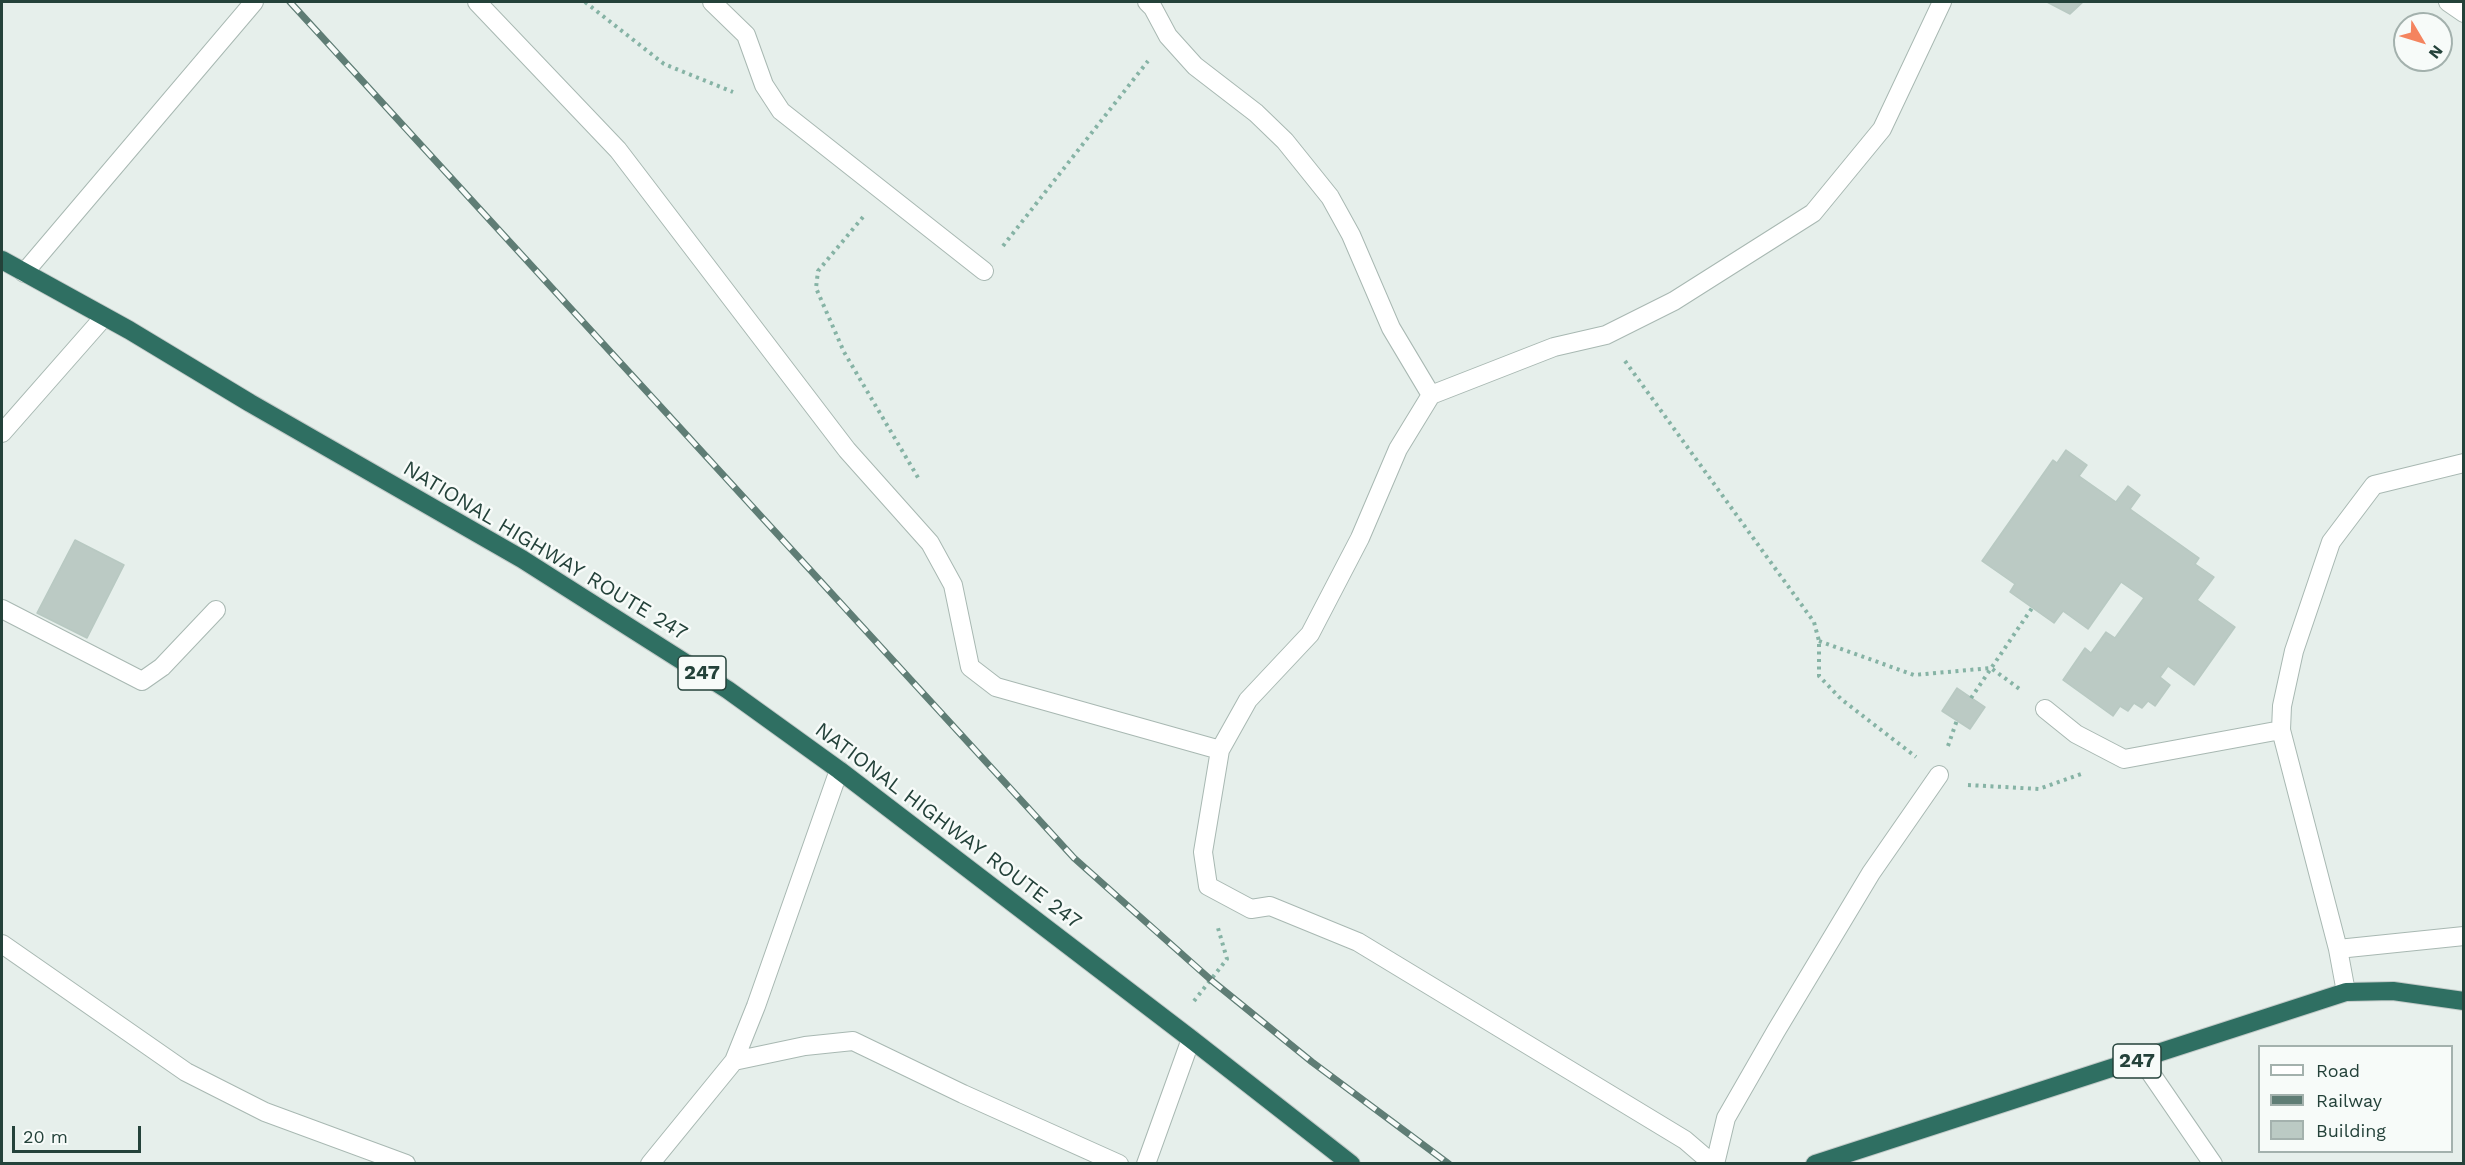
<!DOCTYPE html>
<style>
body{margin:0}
#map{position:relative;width:2465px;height:1165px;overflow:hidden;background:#e6efeb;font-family:"Work Sans",sans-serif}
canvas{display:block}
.frame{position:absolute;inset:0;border:3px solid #24423a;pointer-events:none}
.legend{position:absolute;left:2258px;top:1045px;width:195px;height:108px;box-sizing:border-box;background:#f7fbf9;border:2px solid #a3b1ad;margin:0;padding:8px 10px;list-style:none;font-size:18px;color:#24423a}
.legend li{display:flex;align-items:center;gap:12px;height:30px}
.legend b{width:30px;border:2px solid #a3b1ad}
.north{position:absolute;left:2393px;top:12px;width:60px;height:60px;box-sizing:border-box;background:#f7fbf9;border:2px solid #a3b1ad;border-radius:50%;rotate:128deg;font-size:16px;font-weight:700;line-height:24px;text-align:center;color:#24423a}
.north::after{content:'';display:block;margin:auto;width:21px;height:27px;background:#f4845f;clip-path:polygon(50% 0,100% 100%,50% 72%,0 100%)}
.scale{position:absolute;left:12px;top:1126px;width:129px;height:27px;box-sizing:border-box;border:3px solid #24423a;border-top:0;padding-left:8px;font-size:18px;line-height:21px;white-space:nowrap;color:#24423a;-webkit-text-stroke:4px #f7fbf9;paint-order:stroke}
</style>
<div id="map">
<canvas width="2465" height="1165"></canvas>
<div class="frame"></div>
<ul class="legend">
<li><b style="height:8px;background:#fff"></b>Road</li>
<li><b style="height:8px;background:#5f7d75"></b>Railway</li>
<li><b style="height:16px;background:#bbcac4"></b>Building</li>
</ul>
<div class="north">N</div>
<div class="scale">20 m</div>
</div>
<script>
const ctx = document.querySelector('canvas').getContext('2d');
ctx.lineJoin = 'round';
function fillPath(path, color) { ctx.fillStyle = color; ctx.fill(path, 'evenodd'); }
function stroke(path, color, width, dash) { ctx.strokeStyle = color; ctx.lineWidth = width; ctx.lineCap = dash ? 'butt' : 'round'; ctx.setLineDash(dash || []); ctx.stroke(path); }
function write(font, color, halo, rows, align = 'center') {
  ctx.font = font + ' "Work Sans",sans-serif'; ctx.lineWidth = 5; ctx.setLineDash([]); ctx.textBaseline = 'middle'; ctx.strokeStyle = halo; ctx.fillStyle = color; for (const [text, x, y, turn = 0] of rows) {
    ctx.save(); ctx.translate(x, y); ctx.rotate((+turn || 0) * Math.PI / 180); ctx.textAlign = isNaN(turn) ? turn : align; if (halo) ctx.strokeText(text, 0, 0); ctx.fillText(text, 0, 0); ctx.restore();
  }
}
const building = new Path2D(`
 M2047,2H2083L2070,14Z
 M2066,450L2087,465L2079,476L2116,502L2128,486L2140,495L2130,509L2199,558L2195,564L2214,577L2197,600L2235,627L2194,685L2168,666L2160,677L2170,685L2155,706L2148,701L2142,708L2134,703L2128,711L2120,706L2113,716L2063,680L2085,648L2091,653L2106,632L2115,638L2144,598L2121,582L2088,629L2063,611L2054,623L2010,592L2015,584L1982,561L2053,460L2057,463Z
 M75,540L124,565L87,638L37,613Z
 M1957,688L1985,707L1970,729L1942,711Z`);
const path = new Path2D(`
 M585,2L664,64L733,92
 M863,217L818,271L816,288L844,352L920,481
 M1003,246L1148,61
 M1625,361L1814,622L1819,641V676L1841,699L1916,757
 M1819,641L1914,675L1991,668L2021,690
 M1971,698L2032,608
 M1948,746L1957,720
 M1968,785L2039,789L2081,774
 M1194,1001L1227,959L1218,928`);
const minor = new Path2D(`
 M477,2L618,150L847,450L930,543L953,585L970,667L996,687L1220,750
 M712,2L746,35L764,85L781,111L984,271
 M1147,2L1153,8L1168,36L1195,66L1256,113L1285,141L1330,197L1351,235L1391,328L1431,395
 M2448,2L2464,13
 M24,273L254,2
 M2,433L104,317
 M2,609L142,681L162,667L216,610
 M2045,709L2076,734L2124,759L2281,730
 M2,944L186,1072L265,1112L406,1164
 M2338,949L2464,936
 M2346,992L2338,949L2281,730L2282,706L2294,651L2331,542L2374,485L2464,463
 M2141,1059L2213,1164
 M734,1061L805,1046L853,1041L963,1094L1119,1164
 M650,1164L734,1061L756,1006L839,770
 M1146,1164L1191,1039
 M1713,1164L1685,1140L1358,942L1270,906L1251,909L1208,886L1203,852L1220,750L1248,700L1310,634L1360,538L1398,449L1431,395L1554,347L1606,335L1674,301L1813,213L1882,129L1942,2
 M1715,1164L1726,1118L1776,1031L1871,873L1939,775`);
const highway = new Path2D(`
 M2,260L129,330L250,403L522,559L728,690L839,770L1191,1039L1351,1164
 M1815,1164L2346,992L2393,991L2464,1001`);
const rail = new Path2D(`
 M290,2L1074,858L1211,980L1312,1062L1449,1164`);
const shields = [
 [702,673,48],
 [2137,1061,48]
];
const shieldNames = [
 ["247",702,673],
 ["247",2137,1061]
];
const streetNames = [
 ["NATIONAL HIGHWAY ROUTE 247",545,551,31],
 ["NATIONAL HIGHWAY ROUTE 247",948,826,37]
];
fillPath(building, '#bbcac4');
stroke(building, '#b8c9c2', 1.5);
stroke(minor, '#a8b8b2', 20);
stroke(highway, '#c2cac8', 20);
stroke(path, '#86b3a5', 4, [3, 4.5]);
stroke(minor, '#fff', 18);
stroke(highway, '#2f6f62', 18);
stroke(rail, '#5f7d75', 7);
stroke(rail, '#f7fbf9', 4.5, [14]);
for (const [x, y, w] of shields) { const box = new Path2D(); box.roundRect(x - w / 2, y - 17, w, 34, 4.5); ctx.fillStyle = '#f7fbf9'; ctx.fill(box); stroke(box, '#24423a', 1.5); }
write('bold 20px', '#24423a', null, shieldNames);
write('21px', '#24423a', '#f7fbf9', streetNames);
</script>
